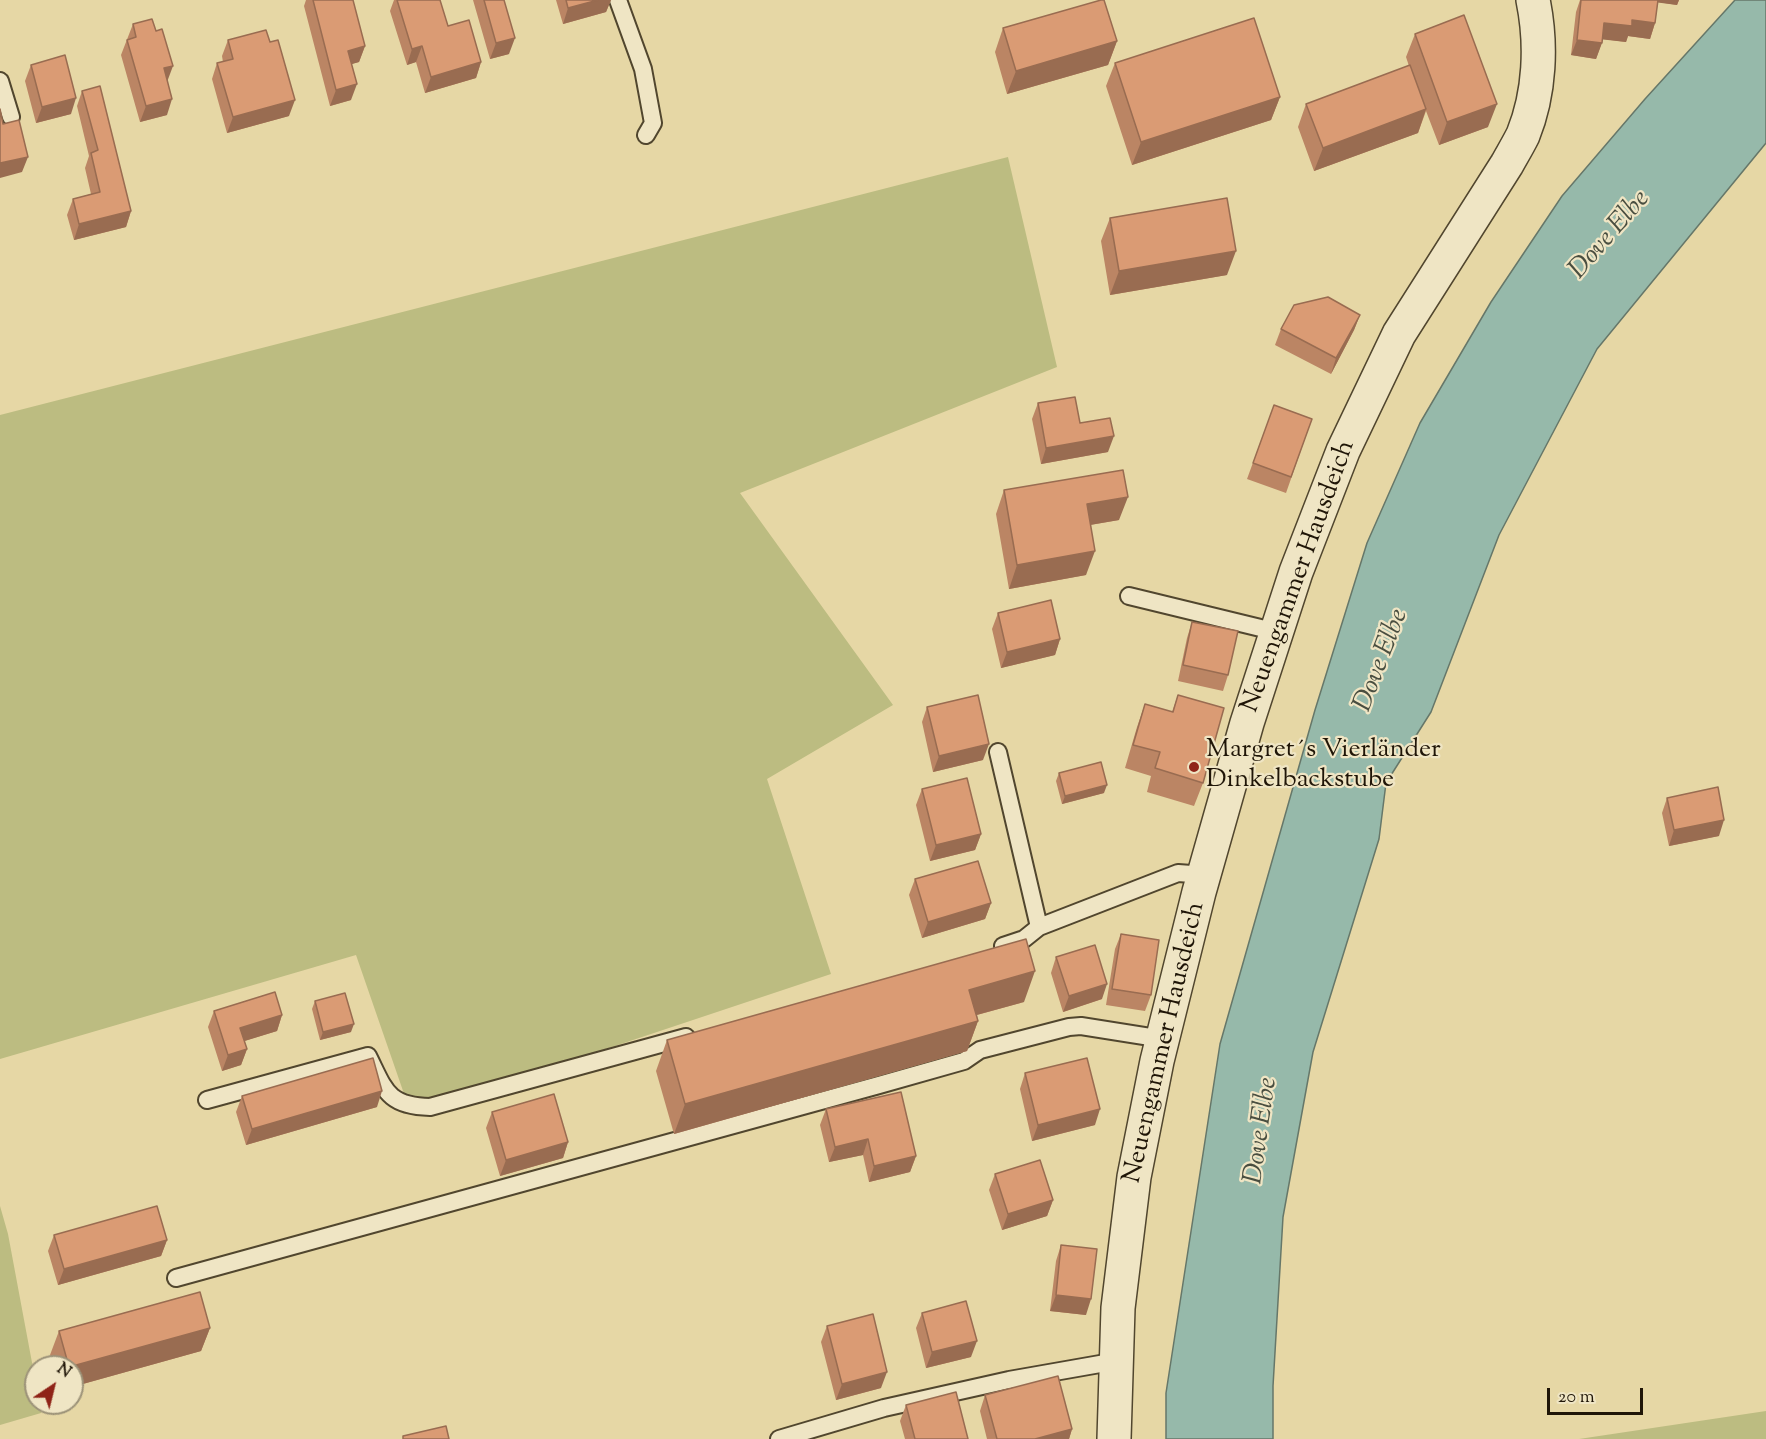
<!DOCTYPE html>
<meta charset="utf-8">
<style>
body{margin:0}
#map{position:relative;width:1766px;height:1439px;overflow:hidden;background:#e6d7a5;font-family:"Sorts Mill Goudy",serif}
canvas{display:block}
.north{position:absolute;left:24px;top:1355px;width:60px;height:60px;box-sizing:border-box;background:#efe5c4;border:2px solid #9c9278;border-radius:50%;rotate:35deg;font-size:16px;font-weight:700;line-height:24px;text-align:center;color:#1f1507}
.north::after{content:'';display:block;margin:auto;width:21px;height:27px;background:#8f2418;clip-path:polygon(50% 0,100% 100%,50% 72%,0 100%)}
.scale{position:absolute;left:1547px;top:1388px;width:96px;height:27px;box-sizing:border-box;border:3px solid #1f1507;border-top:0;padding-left:8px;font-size:18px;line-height:21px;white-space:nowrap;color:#1f1507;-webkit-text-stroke:4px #efe5c4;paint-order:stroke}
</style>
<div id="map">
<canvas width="1766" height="1439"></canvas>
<div class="north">N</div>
<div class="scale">20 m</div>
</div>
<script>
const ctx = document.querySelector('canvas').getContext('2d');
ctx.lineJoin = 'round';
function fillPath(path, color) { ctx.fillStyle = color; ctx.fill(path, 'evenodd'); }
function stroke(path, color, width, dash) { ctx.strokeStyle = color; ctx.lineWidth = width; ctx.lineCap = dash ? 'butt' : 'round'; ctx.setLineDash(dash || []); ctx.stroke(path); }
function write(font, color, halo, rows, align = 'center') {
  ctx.font = font + ' "Sorts Mill Goudy",serif'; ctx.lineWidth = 4.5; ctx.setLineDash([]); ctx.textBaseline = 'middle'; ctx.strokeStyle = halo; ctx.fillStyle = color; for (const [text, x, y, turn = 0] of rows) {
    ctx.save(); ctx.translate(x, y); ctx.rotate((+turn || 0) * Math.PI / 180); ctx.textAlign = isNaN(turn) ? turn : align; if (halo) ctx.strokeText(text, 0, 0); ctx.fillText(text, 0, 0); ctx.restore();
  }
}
const green = new Path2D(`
 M1008,157L1057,367L740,493L893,705L767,779L831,974L411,1114L356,955L0,1059V415Z
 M0,1206L8,1234L36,1384V1403H40L41,1413L0,1425Z
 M1766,1411V1439H1579Z`);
const water = new Path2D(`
 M1735,0H1766V143L1597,349L1499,535L1431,712L1386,783L1379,839L1313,1052L1283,1217L1273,1386V1439H1166V1393L1220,1044L1315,710L1367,543L1420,423L1491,302L1562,196L1645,99Z`);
const service = new Path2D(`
 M618,0L643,69L653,123L646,135
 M0,81L11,117
 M1129,596L1277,632
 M998,752L1039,927L1178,873L1205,875
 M1003,946L1024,939L1039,927
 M207,1100L368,1056C385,1090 387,1106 430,1107L686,1037
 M176,1278L879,1085L964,1061L980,1050L1069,1027L1081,1026L1163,1039
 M779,1439L884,1408L1009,1380L1117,1361`);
const tertiary = new Path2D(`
 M1114,1439L1118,1308L1134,1177L1157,1061L1199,892L1247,723L1296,572L1343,451L1399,334L1507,164C1512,155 1518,145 1523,135C1540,93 1542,44 1533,0`);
const wall = new Path2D(`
 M306,0H353L365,46L359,62L351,64V100L330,106L304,6Z
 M394,0H440L448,26L481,62L476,78L425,93L416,62L407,65L390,11Z
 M473,0H504L509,54L490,59Z
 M556,0H611L606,12L563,24Z
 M1580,0H1679L1677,5L1658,2L1655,23L1650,39L1628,36L1626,42L1603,39L1596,59L1571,55L1576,12Z
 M133,24L167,81V115L140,122L121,55Z
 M1003,28L1117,41L1108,65L1007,94L995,52Z
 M1415,34L1488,127L1439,145L1426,111L1418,133L1314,171L1298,127L1306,104L1409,66L1406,57Z
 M228,40L289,116L227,133L212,79L217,63L223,62L222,56Z
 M1115,63L1280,97L1271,120L1132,165L1106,86Z
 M31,65L71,114L36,123L25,81Z
 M82,91L131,211L126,227L74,240L67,215L73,199L91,194L85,168L89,156L77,106Z
 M1110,218L1227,275L1110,295L1101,241Z
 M1360,315L1354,330L1331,374L1275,345L1281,329Z
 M1038,403L1108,452L1041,464L1032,419Z
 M1274,405L1312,419L1286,493L1247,479Z
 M1004,490L1119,520L1090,525L1086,575L1009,589L996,514Z
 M998,613L1060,639L1055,655L1001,668L992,629Z
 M1192,622L1228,675L1223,691L1178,681L1187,638Z
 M1178,695L1203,783L1194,806L1147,792L1151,776L1125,768L1137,727L1145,704L1172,712Z
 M927,707L983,760L933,772L922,722Z
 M1059,773L1104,793L1062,804L1056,781Z
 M922,789L981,834L975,850L930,861L916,805Z
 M1667,798L1719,836L1669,846L1662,813Z
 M915,879L991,903L985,919L922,938L909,895Z
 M1121,934L1151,995L1145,1011L1106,1005L1115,949Z
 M1056,957L1102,999L1063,1012L1051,973Z
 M315,1001L351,1032L320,1040L312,1009Z
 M1024,1002L977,1015L978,1021L967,1051L674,1134L656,1071L667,1040Z
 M214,1011L282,1015L277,1031L244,1041L247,1049L241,1065L222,1071L208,1027Z
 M1025,1073L1095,1125L1032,1141L1020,1089Z
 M242,1096L377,1107L246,1145L236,1112Z
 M826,1109L916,1156L910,1172L869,1182L863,1155L829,1162L820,1125Z
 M492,1112L568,1142L563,1158L500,1176L486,1128Z
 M995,1174L1053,1200L1047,1216L1002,1230L989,1190Z
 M54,1235L167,1240L161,1256L58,1285L48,1251Z
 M1061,1245L1086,1315L1050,1311L1056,1261Z
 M922,1313L971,1357L926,1368L916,1328Z
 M827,1326L881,1388L836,1400L821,1342Z
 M210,1328L201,1351L72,1387V1367H54L50,1355L59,1331Z
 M985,1395L1072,1429L1069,1439H987L980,1411Z
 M906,1405L968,1439H905L900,1421Z`);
const shadedWall = new Path2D(`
 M598,0H611L606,12L563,24L568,8Z
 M1655,0H1679L1677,5L1654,2Z
 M1632,20L1655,23L1650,39L1628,36L1626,42L1599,39L1604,23Z
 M515,38L509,54L490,59L496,43Z
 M1577,40L1602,43L1596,59L1571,55Z
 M1117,41L1108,65L1007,94L1016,71Z
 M365,46L359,62L342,67L348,51Z
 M422,46L416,62L407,65L412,49Z
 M481,62L476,78L425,93L431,77Z
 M173,66L167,82L164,68Z
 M357,84L351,100L330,106L336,90Z
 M1280,97L1271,120L1132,165L1141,142Z
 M76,98L71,114L36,123L42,107Z
 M172,99L167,115L140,122L146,106Z
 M295,100L289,116L227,133L233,117Z
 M1497,104L1488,127L1439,145L1447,122Z
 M1426,109L1418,133L1314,171L1323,148Z
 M28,157L22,172L0,178V163Z
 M131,211L126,227L74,240L79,224Z
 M1236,251L1227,275L1110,295L1119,271Z
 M1360,315L1354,330L1331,374L1336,358Z
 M1114,436L1108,452L1041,464L1046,448Z
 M1128,497L1119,520L1078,527L1087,504Z
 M1095,551L1086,575L1009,589L1017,565Z
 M1060,639L1055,655L1001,668L1007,652Z
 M989,744L983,760L933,772L939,756Z
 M1107,785L1104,793L1062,804L1065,796Z
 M1724,820L1719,836L1669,846L1674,830Z
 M981,834L975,850L930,861L936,845Z
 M991,903L985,919L922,938L928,922Z
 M1035,971L1024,1002L958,1020L969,990Z
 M1107,984L1102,999L1063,1012L1069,996Z
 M282,1015L277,1031L235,1044L240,1028Z
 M978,1021L967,1051L674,1134L685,1104Z
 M354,1024L351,1032L320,1040L323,1032Z
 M247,1049L241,1065L222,1071L228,1055Z
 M382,1091L377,1107L246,1145L252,1129Z
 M1100,1109L1095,1125L1032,1141L1038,1125Z
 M868,1139L863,1155L829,1162L835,1147Z
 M568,1142L563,1158L500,1176L506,1160Z
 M916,1156L910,1172L869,1182L874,1166Z
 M1053,1200L1047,1216L1002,1230L1008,1214Z
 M167,1240L161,1256L58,1285L64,1269Z
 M1056,1295L1091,1299L1086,1315L1050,1311Z
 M210,1328L201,1351L72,1387V1367H70Z
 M977,1341L971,1357L926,1368L932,1352Z
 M887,1372L881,1388L836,1400L842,1384Z
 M1072,1429L1069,1439H1035Z`);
const building = new Path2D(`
 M313,0H353L365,46L348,51L357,84L336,90Z
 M397,0H440L448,26L469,20L481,62L431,77L422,46L412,49Z
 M484,0H504L515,38L496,43Z
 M566,0H598L568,8Z
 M1101,0H1104L1117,41L1016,71L1003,28Z
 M1581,0H1658L1655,23L1632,20V26L1604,23L1602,43L1577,40Z
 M1464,15L1497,104L1447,122L1415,34Z
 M1254,18L1280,97L1141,142L1115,63Z
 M152,19L156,31L162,29L173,66L164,68L172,99L146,106L127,40L136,37L133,24Z
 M266,30L270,42L278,40L295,100L233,117L217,63L233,59L228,40Z
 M65,55L76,98L42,107L31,65Z
 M1410,65L1426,109L1323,148L1306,104Z
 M100,86L131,211L79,224L73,199L100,192L91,153L98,150L82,91Z
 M0,109L3,124L19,120L28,157L0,163Z
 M1227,198L1236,251L1119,271L1110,218Z
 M1328,297L1360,315L1336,358L1281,329L1294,305Z
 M1075,397L1080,423L1110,418L1114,436L1046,448L1038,403Z
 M1274,405L1312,419L1291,477L1253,463Z
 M1123,470L1128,497L1087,504L1095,551L1017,565L1004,490Z
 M1051,600L1060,639L1007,652L998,613Z
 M1192,622L1238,631L1228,675L1183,665Z
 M978,695L989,744L939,756L927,707Z
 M1178,695L1224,708L1203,783L1155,768L1160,752L1133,745L1145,704L1173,712Z
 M1101,762L1107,785L1065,796L1059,773Z
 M967,778L981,834L936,845L922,789Z
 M1718,787L1724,820L1674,830L1667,798Z
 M978,861L991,903L928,922L915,879Z
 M1121,934L1159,940L1151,995L1112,989Z
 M1026,939L1035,971L969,990L978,1021L685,1104L667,1040Z
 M1095,945L1107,984L1069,996L1056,957Z
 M275,992L282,1015L240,1028L247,1049L228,1055L214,1011Z
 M345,993L354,1024L323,1032L315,1001Z
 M373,1058L382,1091L252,1129L242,1096Z
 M1087,1058L1100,1109L1038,1125L1025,1073Z
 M901,1092L916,1156L874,1166L868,1139L835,1147L826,1109Z
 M554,1094L568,1142L506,1160L492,1112Z
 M1040,1160L1053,1200L1008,1214L995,1174Z
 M157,1206L167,1240L64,1269L54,1235Z
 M1061,1245L1097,1249L1091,1299L1056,1295Z
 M200,1292L210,1328L69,1367L59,1331Z
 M966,1301L977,1341L932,1352L922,1313Z
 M873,1314L887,1372L842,1384L827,1326Z
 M1058,1376L1072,1429L1035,1439H997L985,1395Z
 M956,1392L968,1439H915L906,1405Z
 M446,1426L449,1439H403V1436Z`);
const markers = [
 [1194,767,6,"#8f2418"]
];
const streetNames = [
 ["Neuengammer Hausdeich",1300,577,-70],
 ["Neuengammer Hausdeich",1166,1043,-77]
];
const poiNames = [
 ["Margret´s Vierländer",1206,752],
 ["Dinkelbackstube",1206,782]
];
const waterNames = [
 ["Dove Elbe",1611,236,-49],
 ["Dove Elbe",1383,661,-69],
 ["Dove Elbe",1263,1131,-82]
];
fillPath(green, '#bcbc81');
fillPath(water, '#96b9aa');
stroke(water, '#667769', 1.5);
stroke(service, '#51462e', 20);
stroke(tertiary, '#51462e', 36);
stroke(service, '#efe5c4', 16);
stroke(tertiary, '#efe5c4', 33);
fillPath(wall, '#bb8564');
fillPath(shadedWall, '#996c51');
fillPath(building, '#da9b74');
stroke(building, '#996c51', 1.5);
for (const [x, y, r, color] of markers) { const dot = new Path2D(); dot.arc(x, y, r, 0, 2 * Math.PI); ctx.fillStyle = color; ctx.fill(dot); stroke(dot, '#efe5c4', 2); }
write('26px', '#1f1507', '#efe5c4', streetNames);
write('26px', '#1f1507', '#efe5c4', poiNames, 'left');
write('italic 27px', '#494e40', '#efe5c4', waterNames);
</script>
